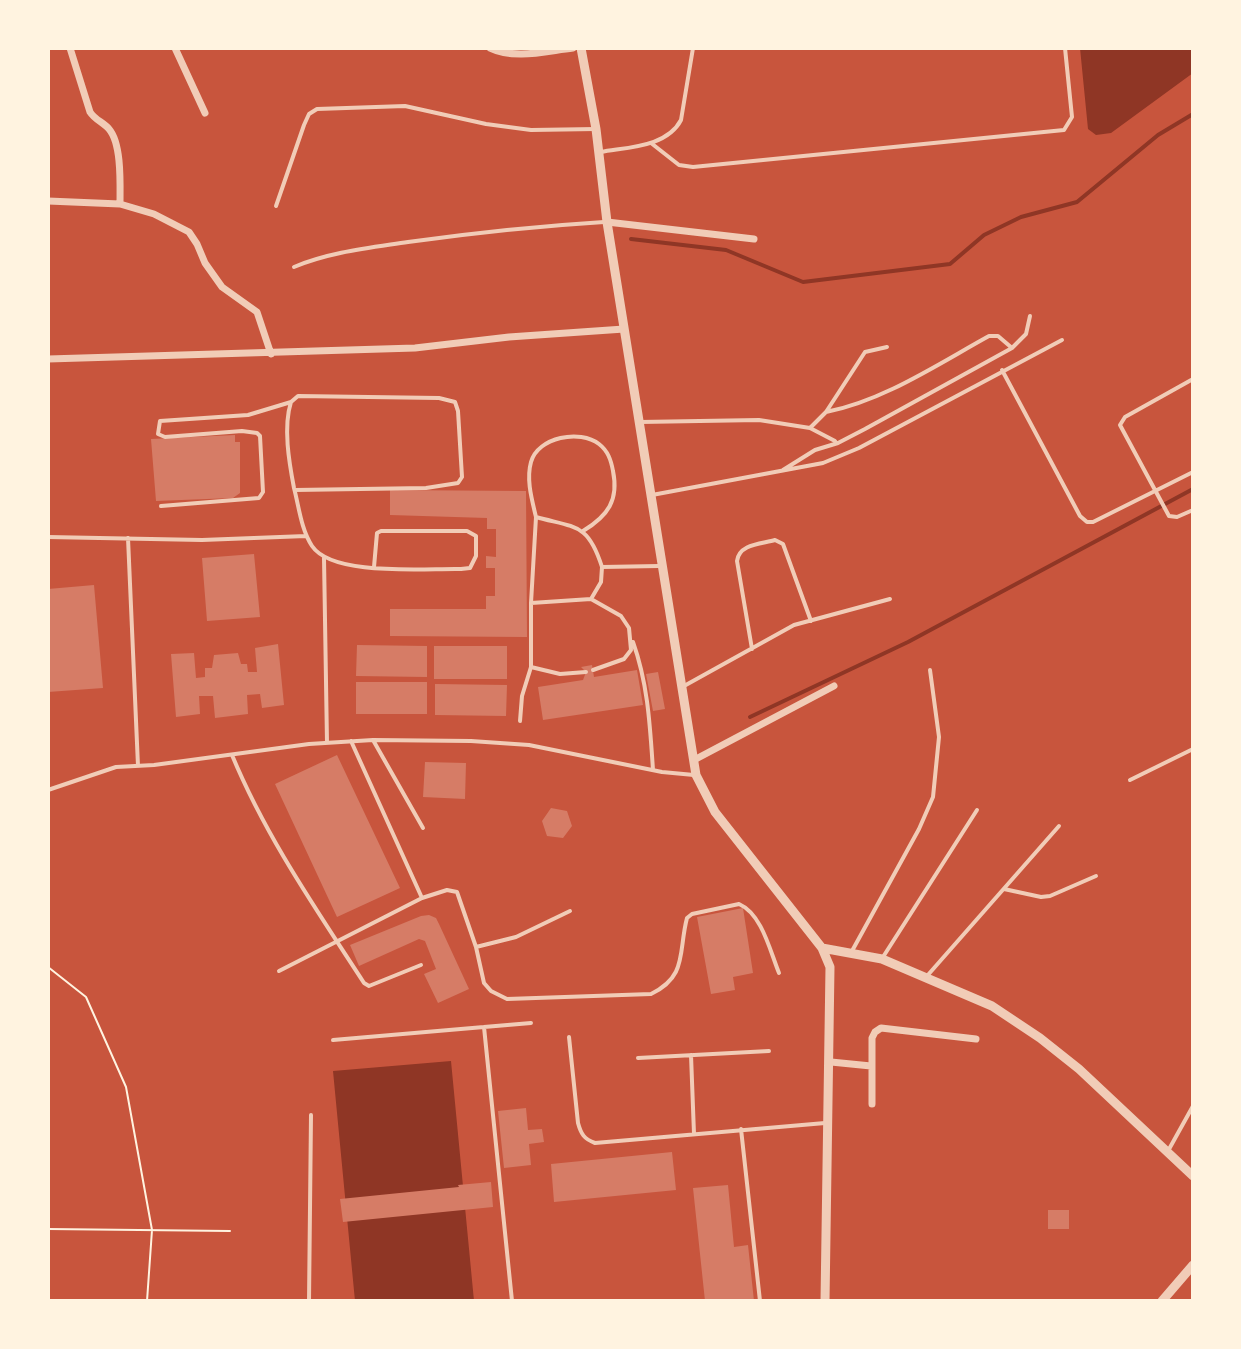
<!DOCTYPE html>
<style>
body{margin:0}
#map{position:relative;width:1241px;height:1349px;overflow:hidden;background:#c8553d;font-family:Arial,sans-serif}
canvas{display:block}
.frame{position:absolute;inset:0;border:50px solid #fff3e0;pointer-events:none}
</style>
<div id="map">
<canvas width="1241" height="1349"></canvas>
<div class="frame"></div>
</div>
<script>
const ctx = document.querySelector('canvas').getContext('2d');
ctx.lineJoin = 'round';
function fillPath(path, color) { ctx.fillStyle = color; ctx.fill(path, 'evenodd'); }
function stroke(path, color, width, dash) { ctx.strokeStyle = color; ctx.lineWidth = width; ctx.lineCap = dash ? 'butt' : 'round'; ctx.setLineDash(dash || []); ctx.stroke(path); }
const water = new Path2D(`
 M1080,48H1193V73L1111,133L1096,135L1088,129Z
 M451,1061L474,1301H355L333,1071Z`);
const stream = new Path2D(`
 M631,239L726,250L803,282L950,264L984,235L1021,217L1077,202L1158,135L1193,114
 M750,717L908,642L1193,489`);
const building = new Path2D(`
 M235,435V442H240V493L233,498L156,501L151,439Z
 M390,490L526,491L527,637L390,636V609H486V596H495V568H486V556L496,557V529H487V518L390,515Z
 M254,554L260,617L207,621L202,558Z
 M94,585L103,688L48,692V589Z
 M278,644L284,705L262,708L260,694L247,695L248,714L215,718L213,696H199L200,714L176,717L171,654L194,653L196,678L205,677V668H212L214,655L238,653L241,664H247L248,672H257L255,648Z
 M357,645L427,646V677L356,676Z
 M434,646H507V679H434Z
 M592,665L594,677L637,670L643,705L543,720L538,687L583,680L586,672L581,667Z
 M658,672L665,709L653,711L646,674Z
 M356,682H427V714H356Z
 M435,684L507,685L506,716L435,715Z
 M337,755L400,888L337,917L275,784Z
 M425,762L466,763L465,799L423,797Z
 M551,808L567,811L572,826L563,838L547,836L542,821Z
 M743,908L753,973L733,977L735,990L711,994L697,917Z
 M429,915L436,918L439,924L469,989L438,1003L424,974L436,969L425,941L419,939L359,966L350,945L421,916Z
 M526,1108L528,1130L542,1129L544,1142L529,1144L531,1165L504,1168L498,1111Z
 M672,1152L676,1190L554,1202L551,1164Z
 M491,1182L493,1207L343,1222L340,1199L459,1187L458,1185Z
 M728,1185L734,1247L748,1245L754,1301H705L693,1188Z
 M1048,1210H1069V1229H1048Z`);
const path = new Path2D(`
 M48,967L86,997L126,1087L152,1230L147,1301
 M48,1229L230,1231`);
const service = new Path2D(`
 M651,143L679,165L693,167L1064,130L1072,117L1065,48
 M601,152C628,147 667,147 681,120L693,48
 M276,206L304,125L309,114L317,109L405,106L486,124L531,130L596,129
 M294,267C330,252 369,248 408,242C473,233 539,226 604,222
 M1002,370L1080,516L1087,522H1093L1193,472
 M1193,379L1125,417L1120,425L1169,516L1177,517L1193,510
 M826,412C883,401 938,364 989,336H998L1012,348
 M640,422L759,420L810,428L835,441
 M810,428L826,412L865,352L887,347
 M783,470L815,450L838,443L865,429L1012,348L1026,334L1030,316
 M295,490L426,488L458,483L462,477L458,411L455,402L439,398L298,396L291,402C283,427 289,462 294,488C299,507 301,529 312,546C333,577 426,568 461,569L470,568L476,556V536L467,531H381L377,533L374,567
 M652,495L823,463L859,448L1062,340
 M161,506L259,498L263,492L260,436L257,433L242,431L165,437L158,434L160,421L248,415L291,402
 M536,517L531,603V667L560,674L586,672
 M583,531C608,516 619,500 613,471C611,460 608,451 599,444C580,429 538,437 531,462C526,480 532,500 536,517C576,528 588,523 602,567L659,566
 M48,537L202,540L306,536
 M128,538L138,766
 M324,558L327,743
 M591,599L601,582L602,567
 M531,603L591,599L621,616L629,628L631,650L624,659L593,670
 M633,642C648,684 650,726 653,770
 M752,649L737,561C739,544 761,544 775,540L783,544L811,621
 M684,686L794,625L890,599
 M520,721L522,696L531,667
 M373,740L423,828
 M351,741L422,898L447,890L457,892L476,947L484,983L491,991L507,999L651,994C688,976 678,952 687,918L692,914L739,904C762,914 770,951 779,973
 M232,755C266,837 316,909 364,983L369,986L421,965
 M1130,780L1193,749
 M48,790L116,767L154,765L309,744L373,740L471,741L529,745L662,772L694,775
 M1004,889L1041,897L1050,896L1096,876
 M476,947L516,937L570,911
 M852,951L919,829L933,797L939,737L930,670
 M883,957L977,810
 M279,971L422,898
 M927,976L1059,826
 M569,1037L578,1123C581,1134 584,1139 595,1143L825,1123
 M333,1040L484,1027
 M691,1055L694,1134
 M638,1058L769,1051
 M741,1129L760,1301
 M1168,1151L1193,1106
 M309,1301L311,1115
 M512,1301L484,1027L531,1023`);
const minor = new Path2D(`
 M70,48L90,112C95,120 103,122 109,129C122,144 120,185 120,204
 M175,48L205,113
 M490,48C515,60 546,51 573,48
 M48,201L120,204L154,214L189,232L197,244L205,263L222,287L257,312L271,354
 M607,222L754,239
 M48,359L415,348L509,337L624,329
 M694,760L834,686
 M831,1062L871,1066
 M872,1104V1038L875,1032L881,1028L976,1039`);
const tertiary = new Path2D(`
 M581,48L596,129L607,222L696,775L715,812L822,948L830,967L825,1301
 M822,948L882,959L992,1006L1040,1038L1079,1069L1193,1176
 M1162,1301L1193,1265`);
fillPath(water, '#8f3625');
stroke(stream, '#8f3625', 4);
fillPath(building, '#d67c66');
stroke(path, '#fff3e0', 2);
stroke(service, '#f1ccb7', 4);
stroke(minor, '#f1ccb7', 7);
stroke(tertiary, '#f1ccb7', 9);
</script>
